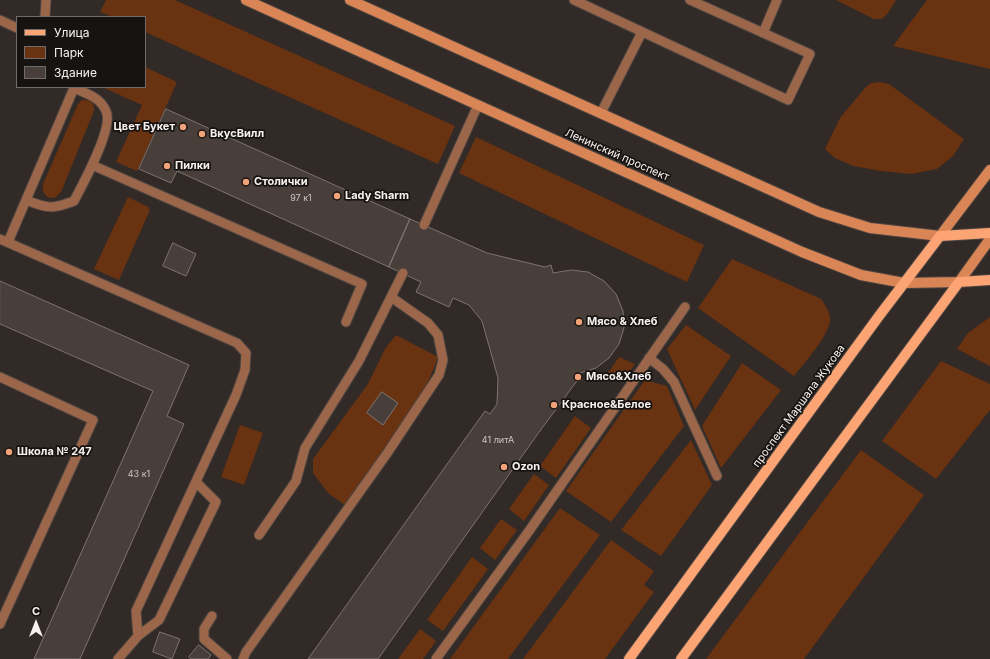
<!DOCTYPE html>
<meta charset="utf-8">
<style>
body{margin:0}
#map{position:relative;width:990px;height:659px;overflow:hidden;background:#322a26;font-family:Inter,sans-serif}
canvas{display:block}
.legend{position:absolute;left:16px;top:16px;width:130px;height:72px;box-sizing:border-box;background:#171311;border:1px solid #716c6a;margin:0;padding:5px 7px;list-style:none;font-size:12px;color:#f7f2ef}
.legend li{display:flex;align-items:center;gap:8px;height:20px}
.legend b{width:20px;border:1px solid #716c6a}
.north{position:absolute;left:16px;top:603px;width:40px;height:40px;-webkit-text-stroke:3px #171311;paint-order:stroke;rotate:0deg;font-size:11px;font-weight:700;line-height:16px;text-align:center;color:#f7f2ef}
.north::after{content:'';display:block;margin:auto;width:14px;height:18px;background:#f7f2ef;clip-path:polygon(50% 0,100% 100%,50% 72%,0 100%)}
</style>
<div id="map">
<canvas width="990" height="659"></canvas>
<ul class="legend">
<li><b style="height:5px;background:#fca474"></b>Улица</li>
<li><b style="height:11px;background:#693211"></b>Парк</li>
<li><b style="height:11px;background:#483f3b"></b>Здание</li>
</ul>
<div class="north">С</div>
</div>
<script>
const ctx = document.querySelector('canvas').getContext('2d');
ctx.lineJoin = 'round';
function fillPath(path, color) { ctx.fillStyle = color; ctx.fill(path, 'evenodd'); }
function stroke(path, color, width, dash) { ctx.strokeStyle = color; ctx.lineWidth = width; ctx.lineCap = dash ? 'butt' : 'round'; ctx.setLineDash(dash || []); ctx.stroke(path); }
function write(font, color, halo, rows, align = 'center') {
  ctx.font = font + ' Inter,sans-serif'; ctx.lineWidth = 3.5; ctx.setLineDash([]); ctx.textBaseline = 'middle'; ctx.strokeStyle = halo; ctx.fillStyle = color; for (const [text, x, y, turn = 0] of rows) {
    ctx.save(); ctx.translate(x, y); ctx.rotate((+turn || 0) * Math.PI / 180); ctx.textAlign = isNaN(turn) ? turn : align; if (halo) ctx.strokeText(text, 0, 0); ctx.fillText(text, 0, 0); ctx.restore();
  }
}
const green = new Path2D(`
 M106,0H175L455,126L438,164L145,32V17H113L100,12Z
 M836,0H896L888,13L882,19H874Z
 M927,0H990V69L893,46Z
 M145,67L177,82L137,171L116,162L142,105L102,87H145Z
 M880,82L889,84L964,139L953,156L937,169L911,174L881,171L853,166L835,158L825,149L840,118L865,88L871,83Z
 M82,100C90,100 95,102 94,111L61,192C59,193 58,196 56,197C47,201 41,192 43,184L78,104Z
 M476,137L704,245L687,282L459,173Z
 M128,197L148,207L150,210L119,280L94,269Z
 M732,259L821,299C825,305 831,313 830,321C827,338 805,362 794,376L698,308Z
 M990,317V366L957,349L968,333Z
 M686,325L731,356L695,410L667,349Z
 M396,335L438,357C420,410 378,459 345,505L328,493L313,473V459L368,384L385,349Z
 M619,357L635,364L622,382L608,373Z
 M941,361L990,384V410L936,479L882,441Z
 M742,363L781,390L721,468L702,426Z
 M645,380L667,386L684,426L611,522L566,491Z
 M575,416L591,428L556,478L540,466Z
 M240,425L263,433L244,485L221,477Z
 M691,440L712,485L661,556L621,530Z
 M861,450L924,495L804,659H706Z
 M534,474L549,485L524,521L509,509Z
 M560,508L600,535L508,659H450Z
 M501,519L517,530L495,560L480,548Z
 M611,540L654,571L644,585L654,592L605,659H523Z
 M472,557L488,569L443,631L427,620Z
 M420,629L436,641L423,659H398Z`);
const building = new Path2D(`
 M166,109L410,219L389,267L177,171L171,183L139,169Z
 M410,219L487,253L545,267L551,265L553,273L571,270L588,272L604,281L616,294L623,311L624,328L619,344L609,358L596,368L580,373L582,380L576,382L537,435L378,659H308L485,411L490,414L497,404L498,378L482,321L469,305L453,298L449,307L416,292L421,282L389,267Z
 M173,243L196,254L186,276L163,266Z
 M0,281L189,365L167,416L184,424L80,659H34L153,391L0,324Z
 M382,392L398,403L383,425L367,413Z
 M160,632L180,639L172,659L153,652Z
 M199,645L211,655L208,659H191L189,657Z`);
const lane = new Path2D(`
 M574,0L788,100L810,54L690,0
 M45,17L46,0
 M0,20L17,28
 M763,33L777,0
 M601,113L642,32
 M92,165L362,284L346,322
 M26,200C48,209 53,209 74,201C83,184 114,127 106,111C100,97 87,94 74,88
 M424,225L478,105
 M0,239L237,343L246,353L245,370L236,395L136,611L138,636L118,659
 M8,242L74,88V87
 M649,358L663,369L674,382L717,476
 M0,377L93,420L0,624
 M259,535L296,481L305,448L359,361L403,273
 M212,616L204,629V639L227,659
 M138,636L159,620L216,502L196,482
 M243,659L246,652L388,452L439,375L443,360L438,335L428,323L391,297
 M436,659L529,531L685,307`);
const secondary = new Path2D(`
 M246,0L802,252L861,275L904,283L959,282L990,239
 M350,0L819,212L870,228L940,236L990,170`);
const primary = new Path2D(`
 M629,659L879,316L940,236L990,233
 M681,659L959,282L990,280`);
const markers = [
 [183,127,4,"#f0a279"],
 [202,134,4,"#f0a279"],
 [167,166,4,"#f0a279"],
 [246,182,4,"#f0a279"],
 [337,196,4,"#f0a279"],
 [579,322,4,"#f0a279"],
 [578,377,4,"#f0a279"],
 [554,405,4,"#f0a279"],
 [9,452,4,"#f0a279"],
 [504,467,4,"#f0a279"]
];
const numberNames = [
 ["97 к1",301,198],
 ["41 литА",498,440],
 ["43 к1",139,474]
];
const poiNames = [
 ["Цвет Букет",175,127,"right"],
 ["ВкусВилл",210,134],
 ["Пилки",175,166],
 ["Столички",254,182],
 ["Lady Sharm",345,196],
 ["Мясо & Хлеб",587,322],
 ["Мясо&Хлеб",586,377],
 ["Красное&Белое",562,405],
 ["Школа № 247",17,452],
 ["Ozon",512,467]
];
const streetNames = [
 ["Ленинский проспект",617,155,24],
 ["проспект Маршала Жукова",799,406,-54]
];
fillPath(green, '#693211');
fillPath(building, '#483f3b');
stroke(building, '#7d746f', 1);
stroke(lane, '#4e4642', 11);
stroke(secondary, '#4e4642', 12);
stroke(primary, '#4e4642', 12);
stroke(lane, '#9b6649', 9);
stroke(secondary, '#da8555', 10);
stroke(primary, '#fca474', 10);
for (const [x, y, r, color] of markers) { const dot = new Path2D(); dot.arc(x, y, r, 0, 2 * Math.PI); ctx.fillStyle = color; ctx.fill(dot); stroke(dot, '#171311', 1.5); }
write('9px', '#cbc5c2', null, numberNames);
write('bold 11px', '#f7f2ef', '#171311', poiNames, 'left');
write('11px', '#f7f2ef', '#171311', streetNames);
</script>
